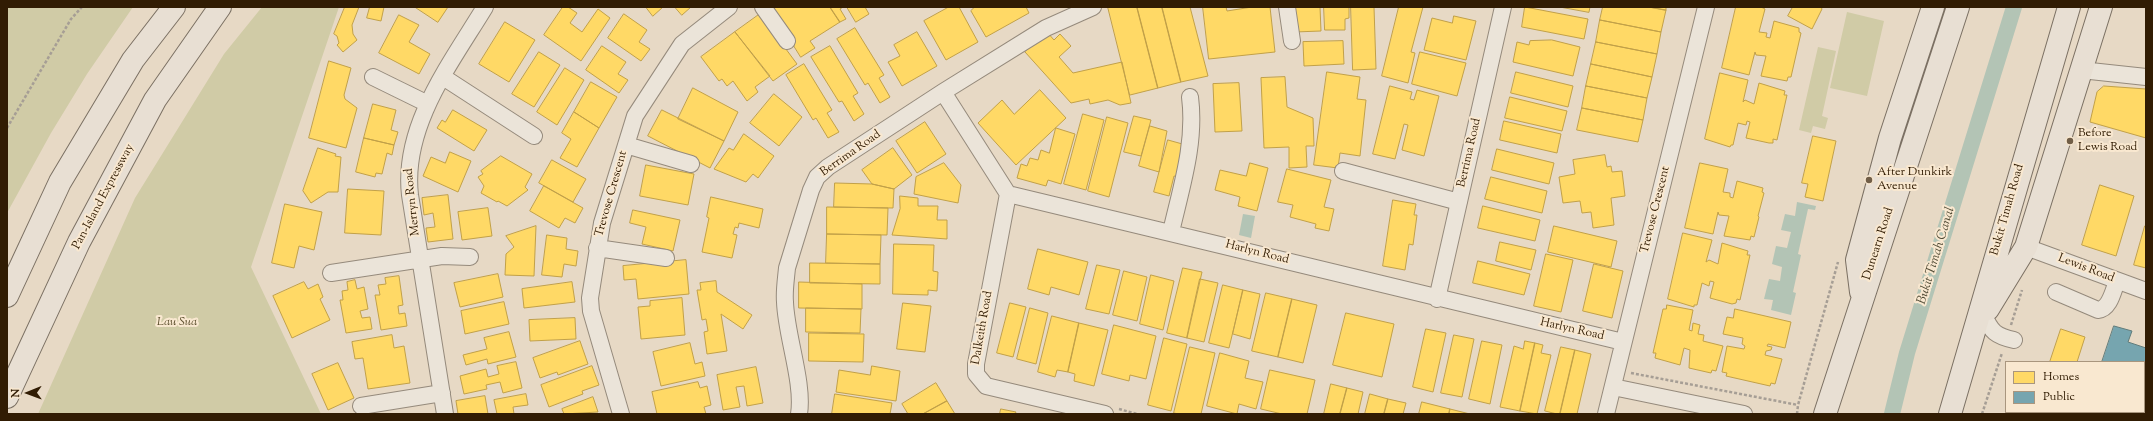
<!DOCTYPE html>
<style>
body{margin:0}
#map{position:relative;width:2153px;height:421px;overflow:hidden;background:#e7d9c5;font-family:"Sorts Mill Goudy",serif}
canvas{display:block}
.frame{position:absolute;inset:0;border:8px solid #311c03;pointer-events:none}
.legend{position:absolute;left:2005px;top:361px;width:140px;height:52px;box-sizing:border-box;background:#f9e8d0;border:1px solid #a9967e;margin:0;padding:5px 7px;list-style:none;font-size:12px;color:#311c03}
.legend li{display:flex;align-items:center;gap:8px;height:20px}
.legend b{width:20px;border:1px solid #a9967e}
.north{position:absolute;left:8px;top:373px;width:40px;height:40px;-webkit-text-stroke:3px #f9e8d0;paint-order:stroke;rotate:269deg;font-size:11px;font-weight:700;line-height:16px;text-align:center;color:#311c03}
.north::after{content:'';display:block;margin:auto;width:14px;height:18px;background:#311c03;clip-path:polygon(50% 0,100% 100%,50% 72%,0 100%)}
</style>
<div id="map">
<canvas width="2153" height="421"></canvas>
<div class="frame"></div>
<ul class="legend">
<li><b style="height:11px;background:#ffd966"></b>Homes</li>
<li><b style="height:11px;background:#76a5af"></b>Public</li>
</ul>
<div class="north">N</div>
</div>
<script>
const ctx = document.querySelector('canvas').getContext('2d');
ctx.lineJoin = 'round';
function fillPath(path, color) { ctx.fillStyle = color; ctx.fill(path, 'evenodd'); }
function stroke(path, color, width, dash) { ctx.strokeStyle = color; ctx.lineWidth = width; ctx.lineCap = dash ? 'butt' : 'round'; ctx.setLineDash(dash || []); ctx.stroke(path); }
function write(font, color, halo, rows, align = 'center') {
  ctx.font = font + ' "Sorts Mill Goudy",serif'; ctx.lineWidth = 4; ctx.setLineDash([]); ctx.textBaseline = 'middle'; ctx.strokeStyle = halo; ctx.fillStyle = color; for (const [text, x, y, turn = 0] of rows) {
    ctx.save(); ctx.translate(x, y); ctx.rotate((+turn || 0) * Math.PI / 180); ctx.textAlign = isNaN(turn) ? turn : align; if (halo) ctx.strokeText(text, 0, 0); ctx.fillText(text, 0, 0); ctx.restore();
  }
}
const green = new Path2D(`
 M7,7H133L87,74L51,133L7,213Z
 M262,7H339L251,267L321,414H38L135,198L224,54Z
 M1847,12L1884,21L1867,96L1830,88Z
 M1818,47L1836,51L1822,116L1828,118L1825,129L1813,126L1811,133L1799,130Z`);
const water = new Path2D(`
 M1797,202L1816,206L1815,210L1808,209L1798,254L1801,255L1793,292L1796,293L1791,315L1771,310L1773,300L1764,299L1769,279L1780,281L1782,267L1772,264L1776,246L1787,248L1791,232L1781,230L1785,214L1795,216Z
 M1243,214L1255,216L1251,238L1239,235Z`);
const homes = new Path2D(`
 M345,7H359L352,25L353,34L357,40L343,52L337,45L339,43L337,36L334,34Z
 M370,7H384L381,21L367,18Z
 M415,7H448L438,22Z
 M563,7H568L577,13L570,23L582,32L598,9L610,18L581,61L544,35Z
 M646,7H663L653,16Z
 M675,7H691L682,15Z
 M770,7H830L840,22L810,41L815,48L801,57Z
 M830,7H843L840,9L846,19L840,22Z
 M847,7H865L869,14L856,22Z
 M949,7H959L978,42L946,60L924,21Z
 M975,7H1026L1029,13L986,37L971,11Z
 M1108,7H1137L1158,88L1130,95Z
 M1137,7H1162L1181,82L1158,88Z
 M1162,7H1190L1208,76L1181,82Z
 M1203,7H1226L1227,11L1252,7H1270L1275,52L1209,59Z
 M1294,7H1320L1321,31L1295,32Z
 M1324,7H1349V18L1345,19V30H1325Z
 M1351,7H1374L1376,69L1353,70Z
 M1399,7H1423L1411,52L1415,53L1408,83L1382,76Z
 M1525,7L1588,19L1584,39L1522,27Z
 M1560,7H1590L1589,12Z
 M1603,7H1649L1666,10L1661,32L1600,20Z
 M1649,7H1666V10Z
 M1736,7H1761L1765,9L1759,32L1767,33L1766,37L1770,38L1774,21L1799,28V32L1801,33L1791,77H1788L1787,81L1761,76L1766,56L1756,55L1755,52L1749,75L1722,68Z
 M1793,7H1821L1822,9L1812,29L1788,16Z
 M624,14L647,30L639,42L650,49L641,61L608,38Z
 M760,14L797,64L773,81L735,32Z
 M399,15L419,25L409,42L430,54L419,74L379,53Z
 M1454,16L1476,21L1466,60L1424,50L1432,18L1452,23Z
 M1600,20L1661,32L1657,54L1596,42Z
 M505,22L535,40L509,82L479,64Z
 M855,28L884,75L879,78L890,97L880,103L868,83L865,85L837,39Z
 M735,32L770,76L755,87L758,92L747,101L733,81L727,86L722,79L719,81L701,57Z
 M917,32L937,66L902,86L888,62L900,56L894,45Z
 M1047,32L1054,40L1060,34L1071,46L1059,57L1073,73L1122,62L1131,103L1120,105L1108,100L1090,104L1089,99L1071,103L1025,52Z
 M1552,40L1580,47L1573,76L1513,62L1517,42L1529,45L1530,41Z
 M1343,41L1344,64L1304,66L1303,42Z
 M1596,42L1657,54L1652,77L1591,64Z
 M602,46L626,62L618,74L628,80L619,93L586,70Z
 M830,46L858,93L853,96L864,114L854,121L842,101L839,102L811,57Z
 M539,52L560,65L534,107L512,94Z
 M1420,52L1466,63L1457,96L1412,84Z
 M329,61L351,68L344,95L345,99L357,108L346,148L309,138Z
 M804,64L832,110L827,113L839,132L828,138L816,118L813,120L786,75Z
 M1591,64L1652,77L1647,98L1586,86Z
 M565,68L584,80L557,125L537,112Z
 M1327,72L1360,77L1357,99L1366,100L1360,156L1340,153L1338,168L1314,165Z
 M1516,72L1573,86L1568,107L1511,93Z
 M1720,73L1748,80L1743,102L1745,100L1754,104L1759,83L1785,91L1784,95H1787L1777,140L1773,139V143H1769L1746,138L1750,122L1747,121L1746,125L1738,123L1733,145H1731L1730,147L1705,139Z
 M1285,77L1287,107L1313,118L1314,146H1306L1307,167L1289,168V147L1264,148L1261,78Z
 M591,82L617,97L599,128L574,112Z
 M1239,83L1242,131L1215,132L1213,84Z
 M1390,86L1412,92L1410,99L1414,100L1417,90L1439,96L1424,156L1402,150L1408,125L1404,124L1395,159L1373,154Z
 M1586,86L1647,98L1643,120L1582,108Z
 M2104,86L2146,89V138L2090,122L2097,92Z
 M693,88L738,112L724,141L678,119Z
 M1040,90L1066,118L1016,165L978,123L1002,100L1014,114Z
 M774,94L802,117L779,146L750,123Z
 M1510,97L1567,111L1562,131L1505,118Z
 M373,104L396,110L391,130L398,132L394,145L364,138Z
 M1582,108L1643,120L1638,142L1577,130Z
 M453,110L487,130L474,151L437,128L442,120L445,122Z
 M662,110L724,141L710,168L648,136Z
 M574,112L599,128L577,167L560,158L571,139L562,133Z
 M1083,114L1104,120L1086,190L1064,184Z
 M1134,116L1151,120L1141,156L1124,152Z
 M1107,117L1128,123L1109,197L1088,191Z
 M1504,121L1561,134L1557,153L1500,140Z
 M925,122L946,154L917,173L896,141Z
 M1150,126L1167,131L1159,172L1139,166Z
 M1056,128L1075,134L1061,184L1048,180L1046,186L1017,178L1021,164L1027,166L1030,158L1038,160L1041,150L1049,153Z
 M744,134L774,156L758,178L753,174L746,182L714,169L729,148L733,150Z
 M1813,136L1836,141L1823,201L1805,197L1808,184L1802,183Z
 M364,138L394,145L392,155L387,153L382,174L376,173L375,177L356,172Z
 M1168,140L1186,145L1178,177L1174,176L1169,196L1154,192Z
 M318,148L336,154L335,156L341,157L338,192H328L311,203L303,191Z
 M893,148L912,175L894,189L872,184L862,170Z
 M1497,149L1554,163L1549,184L1492,170Z
 M450,152L471,161L458,192L423,176L431,157L445,163Z
 M1605,155L1607,167L1611,166L1612,172L1622,171L1625,196L1611,198L1614,225L1593,228L1591,212L1582,213L1580,201L1563,203L1559,177L1575,174L1573,160Z
 M501,156L532,174L525,187L528,190L507,206L498,201L497,202L481,193L484,186L478,177L483,174L481,171Z
 M552,160L586,179L573,202L539,183Z
 M944,163L961,185L958,203L914,194L916,177Z
 M1250,163L1268,168L1257,211L1238,206L1240,197L1215,190L1220,170L1246,176Z
 M1700,163L1728,169L1723,192L1730,193V197L1733,198L1737,181L1763,188L1762,192L1764,193L1758,216L1759,217L1754,237L1751,236L1750,240L1724,236L1729,216L1719,215L1718,212L1713,234L1685,228Z
 M646,165L694,174L688,205L640,196Z
 M1287,169L1331,180L1324,207L1334,209L1329,231L1315,228L1316,224L1290,217L1293,205L1278,202Z
 M1491,177L1547,191L1542,213L1485,199Z
 M835,183L872,184L894,189L893,208L834,207Z
 M2100,185L2134,196L2116,256L2082,245Z
 M544,186L583,208L575,223L565,218L559,228L530,211Z
 M348,189L384,191L381,235L345,233Z
 M448,195L453,239L428,242L426,228L435,227L433,213L424,215L422,198Z
 M900,196L918,198V206H938L937,220H947V239L892,235L900,209Z
 M711,197L763,209L759,228L739,223L738,228L735,227L733,234L737,235L732,258L702,252L709,218L707,217Z
 M1393,200L1416,204L1414,215H1417L1413,245L1409,244L1405,270L1383,266Z
 M285,204L322,212L314,250L299,246L294,268L272,263Z
 M1483,206L1540,220L1535,241L1478,228Z
 M827,207L888,208L887,235L827,234Z
 M488,208L492,236L462,240L458,212Z
 M633,210L680,220L673,251L642,244L646,227L630,223Z
 M536,226L534,276L505,275L506,254L514,247L506,236Z
 M1554,226L1617,241L1611,267L1548,252Z
 M2145,226H2146V268L2134,265Z
 M1683,233L1712,240L1706,262L1709,260L1718,264L1722,243L1748,251L1747,255H1750L1740,300L1737,299L1736,303L1732,304L1710,298L1714,282L1710,281L1709,286L1702,283L1697,305H1694V307L1668,299Z
 M827,234L881,235L880,264L826,263Z
 M547,235L567,238L566,249L578,251L576,266L564,264L562,277L542,275Z
 M1500,242L1536,250L1531,270L1496,261Z
 M894,244L934,245L933,271L938,272L937,291L928,290V295L893,294Z
 M1038,249L1088,262L1079,295L1051,287L1049,295L1028,289Z
 M1546,254L1573,260L1561,312L1534,306Z
 M686,260L689,294L638,299L636,279L624,280L623,266Z
 M1478,261L1530,274L1524,295L1473,283Z
 M810,263L880,264V284L810,283Z
 M1594,264L1623,271L1612,318L1583,311Z
 M1097,265L1120,270L1109,314L1086,309Z
 M1183,268L1202,272L1187,338L1167,333Z
 M1124,271L1147,277L1137,321L1113,315Z
 M498,274L503,297L460,307L454,283Z
 M1151,275L1174,281L1163,330L1140,324Z
 M399,276L403,305L398,306L399,314L405,313L407,326L381,330L375,295H380L378,285L386,284L385,278Z
 M1200,279L1218,283L1204,342L1187,338Z
 M355,280L357,289L364,287L368,309L360,311L362,318L370,317L372,329L346,333L340,300H343L342,291L348,290L347,282Z
 M716,281L717,292L752,315L743,329L721,314L727,351L707,354L704,332L708,331L706,319L702,320L697,290H701L700,283Z
 M304,282L308,289L318,284L323,297L320,299L330,320L292,338L273,296Z
 M572,282L575,302L524,308L522,289Z
 M799,282L862,284V309L799,308Z
 M1223,285L1243,290L1229,348L1209,343Z
 M1243,290L1260,294L1250,339L1233,334Z
 M1266,293L1292,299L1278,357L1252,351Z
 M682,298L685,335L641,339L638,307L650,306V301Z
 M1292,299L1317,305L1303,363L1278,357Z
 M504,302L509,324L465,334L461,311Z
 M903,303L931,306L925,352L897,349Z
 M1010,303L1026,307L1013,357L997,353Z
 M1667,305L1693,310L1689,330L1692,331L1693,323L1700,325L1698,334L1704,335L1703,341L1723,346L1716,371L1712,370L1711,373L1689,368L1690,350L1684,348L1680,365L1655,358L1656,353H1653L1663,309H1666Z
 M806,308L861,309L860,333L806,332Z
 M1030,308L1048,313L1036,364L1017,359Z
 M1735,309L1791,322L1785,348L1768,344L1767,346L1772,347L1771,350L1766,351L1765,355L1782,359L1775,384L1771,383L1770,386L1726,376L1727,373L1722,372L1727,346L1744,349L1745,346L1742,344L1743,338L1723,334L1727,317L1733,318Z
 M1346,313L1394,324L1382,377L1333,365Z
 M1052,316L1079,323L1068,372L1057,370L1055,377L1038,372Z
 M575,318L576,339L530,341L529,320Z
 M1079,323L1108,330L1094,386L1074,381L1075,374L1068,372Z
 M1114,325L1156,336L1146,379L1130,375L1129,381L1102,374Z
 M1426,329L1446,333L1433,392L1413,387Z
 M2061,329L2085,337L2077,362H2050Z
 M509,332L516,357L488,364L487,359L466,365L463,355L487,349L484,338Z
 M809,333L864,334L863,362L809,361Z
 M392,335L394,348L404,346L410,383L368,389L363,358L355,359L352,342Z
 M1454,335L1474,339L1462,397L1441,393Z
 M1164,338L1187,344L1171,411L1148,405Z
 M580,341L588,364L558,375L557,372L540,378L533,358Z
 M1482,341L1502,345L1490,404L1469,399Z
 M1525,341L1535,343L1520,411L1500,407L1514,346L1523,349Z
 M690,343L695,364L702,362L705,376L661,386L653,352Z
 M1535,343L1543,345L1541,353L1551,355L1537,414L1520,411Z
 M1190,347L1215,353L1201,414H1178L1174,413Z
 M1561,347L1575,350L1560,414H1557L1545,411Z
 M1575,350L1591,354L1577,414H1560Z
 M1220,353L1249,361L1245,378L1263,382L1256,409L1239,404L1237,414L1207,406Z
 M516,362L522,388L503,393L500,382L486,385L487,389L464,394L460,376L486,369L488,377L499,374L497,366Z
 M338,363L354,398L328,410L312,374Z
 M592,366L599,385L582,391L583,394L549,407L541,385Z
 M872,366L900,371L896,401L836,392L839,370L870,375Z
 M756,367L763,403L747,406L744,386L736,387L740,407L723,410L717,375Z
 M1270,370L1315,380L1307,414H1282L1261,409Z
 M698,382L700,388L707,386L711,405L704,407L706,414H657L652,392Z
 M936,383L947,401L923,414H908L902,404Z
 M1331,384L1347,388L1340,414H1324Z
 M1347,388L1363,392L1358,414H1340Z
 M526,394L528,405L513,407L514,414H497L494,400Z
 M835,394L892,403L890,414H832Z
 M1370,394L1388,399L1384,414H1365Z
 M485,396L488,414H458L456,401Z
 M593,397L598,412L564,414L562,409Z
 M1388,399L1406,403L1403,414H1384Z
 M947,401L955,414H923Z
 M1422,402L1450,409L1449,414H1419Z
 M1001,409L1016,412L1015,414H1000Z
 M1450,409L1470,414H1449Z`);
const public = new Path2D(`
 M2114,326L2132,331L2128,342L2146,348V414L2094,413L2144,412V362H2102Z`);
const canal = new Path2D(`
 M1892,414L1907,353L2014,7`);
const path = new Path2D(`
 M7,128L71,19L82,7
 M2011,325L2022,290
 M1631,373L1798,405
 M1119,409L1137,414
 M1797,414L1798,405L1838,262
 M1982,414L2002,353`);
const minor = new Path2D(`
 M763,7L787,41
 M1287,7L1292,41
 M2081,70L2146,77
 M373,77L428,104
 M443,77L534,136
 M943,92L1008,194L1623,342
 M626,145L691,164
 M1343,171L1459,202
 M1008,194L976,364V374L986,386L1105,414
 M1171,232C1181,188 1196,143 1190,97
 M2026,247L2146,291
 M597,248L666,258
 M331,273L442,256L470,257
 M2056,292L2098,310C2110,309 2113,291 2117,281
 M1437,299L1503,7
 M1984,315C1991,332 1996,336 2014,340
 M1613,387L1744,414
 M361,406L442,393
 M445,414L410,195C402,126 451,63 485,7
 M621,414L591,311L590,298L602,223L635,116L682,44L729,7
 M799,414C804,383 786,335 785,302C784,291 786,279 787,268L811,190L817,177L828,167L943,92L1046,28L1093,7
 M1606,414L1706,7`);
const highway = new Path2D(`
 M1861,292L1857,260L1890,138L1933,7
 M7,296L60,182L133,60L174,7
 M1988,309L2026,247L2101,7
 M7,397L79,242L155,100L220,7
 M1825,414L1958,7
 M1950,414L2069,7`);
const markers = [
 [2070,141,4,"#715e47"],
 [1869,180,4,"#715e47"]
];
const poiNames = [
 ["Before",2078,134],
 ["Lewis Road",2078,148],
 ["After Dunkirk",1877,173],
 ["Avenue",1877,187]
];
const streetNames = [
 ["Berrima Road",1470,153,-77],
 ["Berrima Road",851,154,-35],
 ["Trevose Crescent",612,194,-74],
 ["Pan-Island Expressway",104,197,-62],
 ["Merryn Road",413,202,-96],
 ["Trevose Crescent",1656,210,-76],
 ["Bukit Timah Road",2008,210,-74],
 ["Dunearn Road",1879,244,-72],
 ["Harlyn Road",1257,253,14],
 ["Lewis Road",2086,269,21],
 ["Dalkeith Road",983,328,-80],
 ["Harlyn Road",1572,330,13]
];
const parkNames = [
 ["Lau Sua",177,323]
];
const waterNames = [
 ["Bukit Timah Canal",1937,256,-73]
];
fillPath(green, '#d0cba6');
fillPath(water, '#b3c4b5');
fillPath(homes, '#ffd966');
stroke(homes, '#c1a048', 1);
fillPath(public, '#76a5af');
stroke(public, '#617c7b', 1);
stroke(canal, '#b3c4b5', 16);
stroke(minor, '#958a7c', 18);
stroke(highway, '#7b7063', 24);
stroke(path, '#a69e95', 2.5, [3, 2]);
stroke(minor, '#ebe4d9', 16);
stroke(highway, '#e8dfd3', 22);
for (const [x, y, r, color] of markers) { const dot = new Path2D(); dot.arc(x, y, r, 0, 2 * Math.PI); ctx.fillStyle = color; ctx.fill(dot); stroke(dot, '#f9e8d0', 1.5); }
write('12px', '#311c03', '#f9e8d0', poiNames, 'left');
write('12px', '#311c03', '#f9e8d0', streetNames);
write('italic 12px', '#5b4d2c', '#f9e8d0', parkNames);
write('italic 13px', '#514c36', '#f9e8d0', waterNames);
</script>
